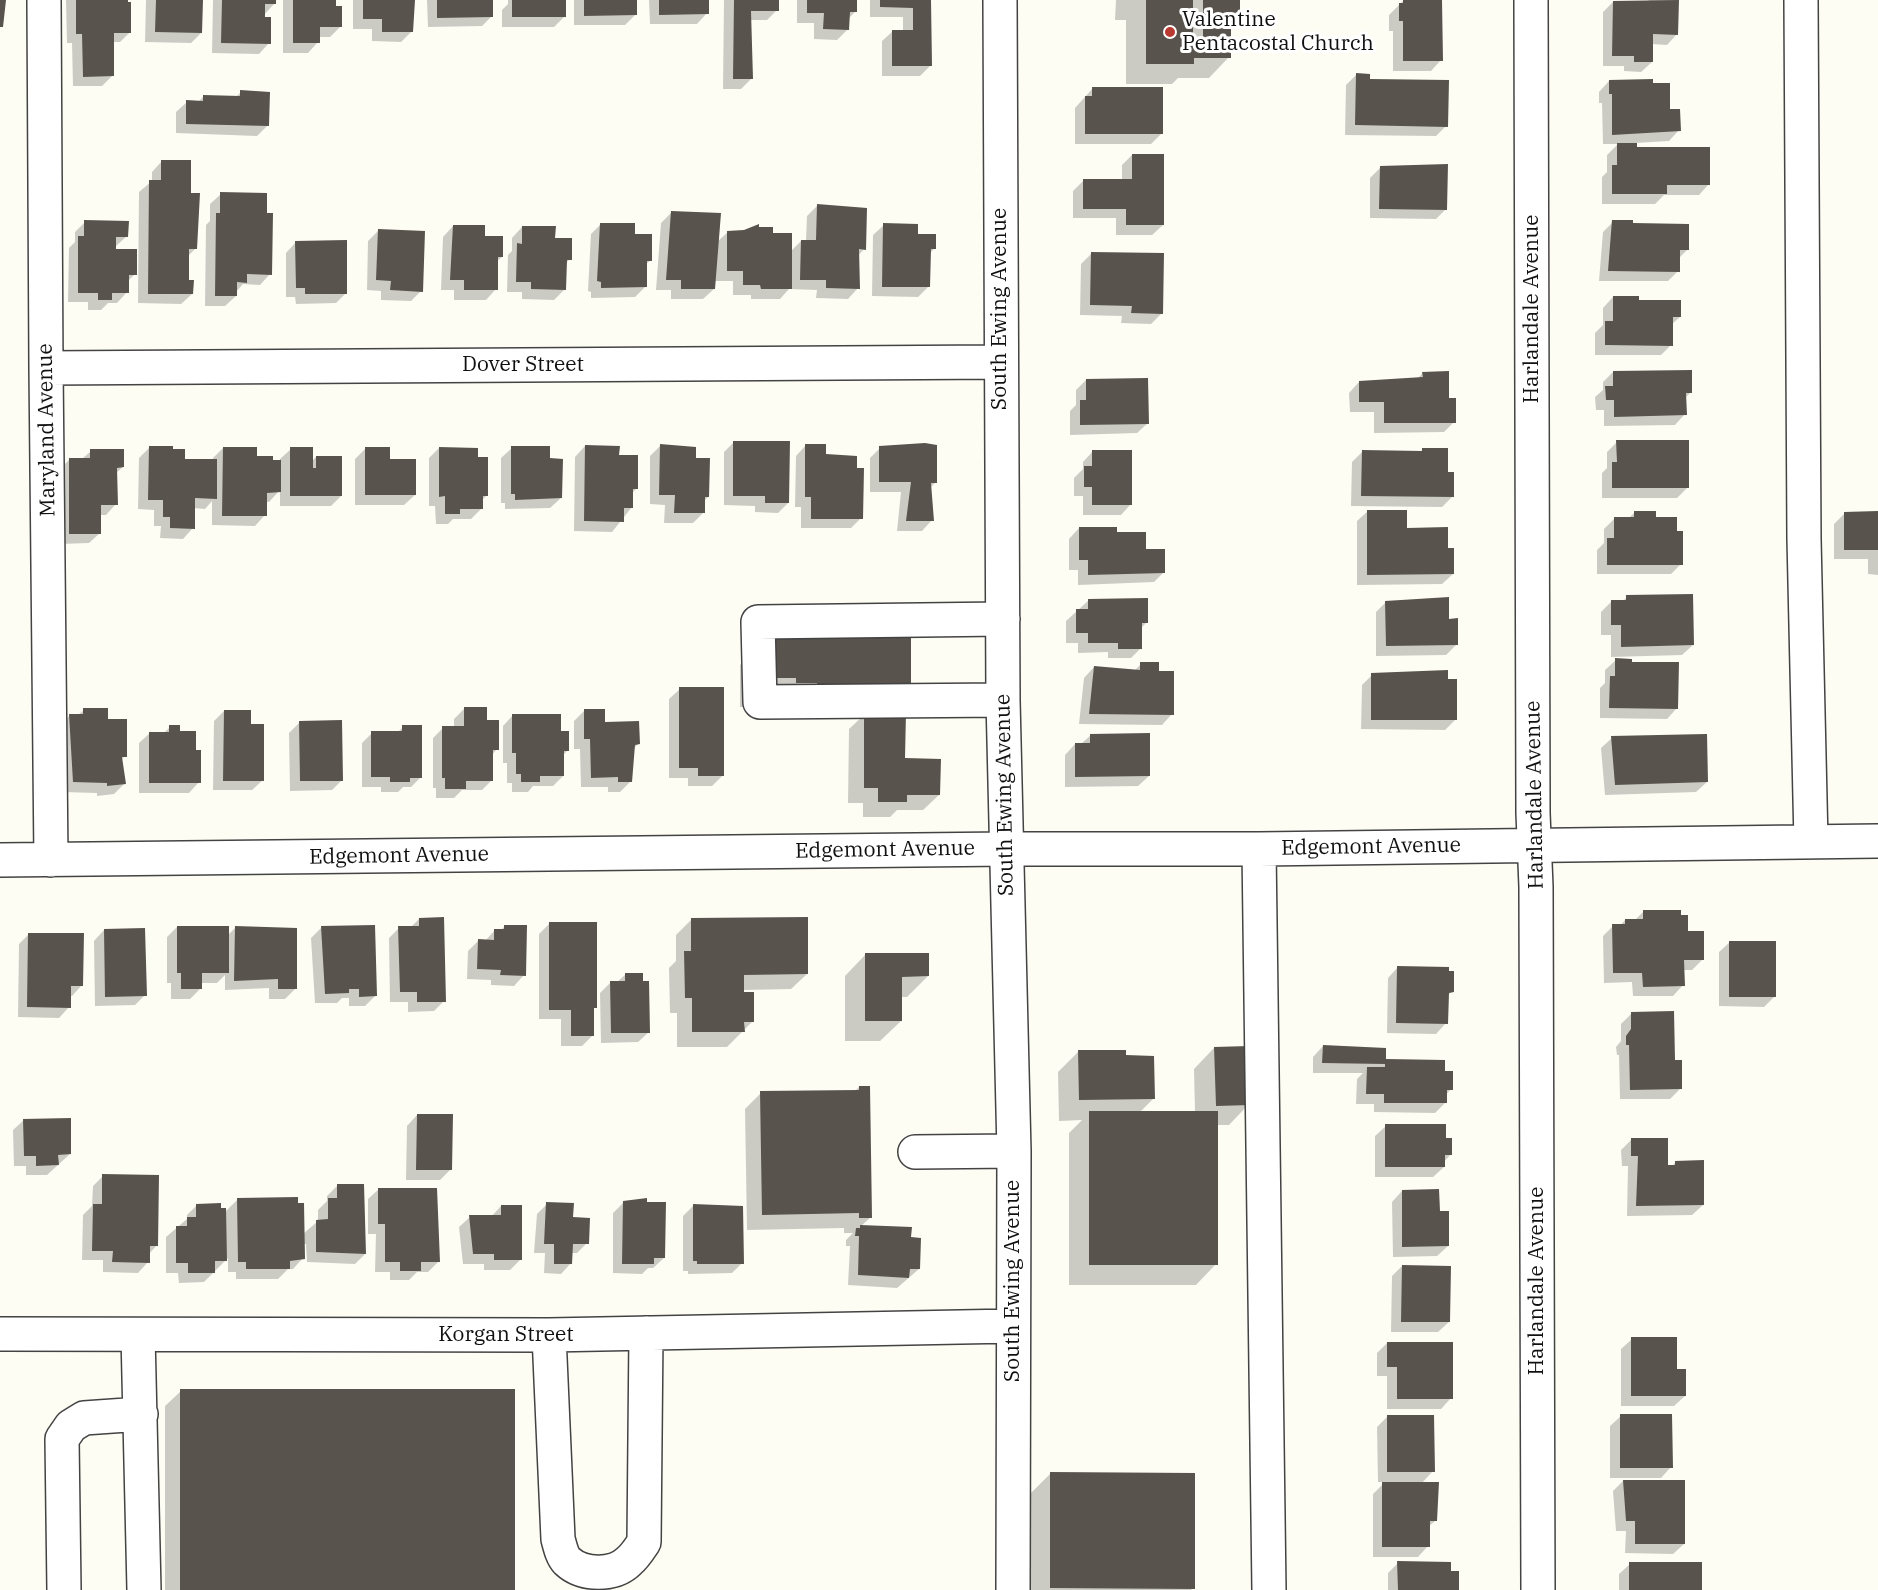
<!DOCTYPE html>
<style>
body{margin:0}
canvas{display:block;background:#fefdf4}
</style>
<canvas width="1878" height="1590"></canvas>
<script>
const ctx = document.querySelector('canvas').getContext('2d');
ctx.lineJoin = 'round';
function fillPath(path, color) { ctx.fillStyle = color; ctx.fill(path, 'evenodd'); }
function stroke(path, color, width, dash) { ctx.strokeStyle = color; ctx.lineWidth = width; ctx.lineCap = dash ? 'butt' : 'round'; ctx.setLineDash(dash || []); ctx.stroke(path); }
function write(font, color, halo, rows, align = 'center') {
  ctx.font = font + ' "IBM Plex Serif",serif'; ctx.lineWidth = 6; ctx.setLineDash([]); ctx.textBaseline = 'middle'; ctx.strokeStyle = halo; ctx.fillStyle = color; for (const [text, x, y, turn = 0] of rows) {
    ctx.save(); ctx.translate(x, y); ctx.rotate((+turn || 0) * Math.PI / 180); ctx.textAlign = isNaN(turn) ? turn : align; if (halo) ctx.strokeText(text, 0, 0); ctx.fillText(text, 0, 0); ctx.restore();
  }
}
const shadow = new Path2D(`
 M66,0H126L130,32L120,42H112L113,75L102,86H73L72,43H67Z
 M146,0H202L201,33L191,43L145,42Z
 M213,0H275L274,4L264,15L269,43L259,54L212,53Z
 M283,0H334L340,27L330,37H318V42L308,53H283Z
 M353,0H413L411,32L401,42L372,41V29H353Z
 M427,0H492V16L482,26L428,27Z
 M508,0H564V17L554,27H502V10L508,4Z
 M574,0H635L636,14L625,25H574Z
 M649,0H707V13L697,24H650Z
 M724,0H777V10L767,20H750L751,79L741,89H723Z
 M797,0H856V11L848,19V29L837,40L814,39V23H797Z
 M870,0H929L931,65L920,76H882V41L893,31H903V17H870Z
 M1116,0H1239V18L1229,28V57L1209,78H1178L1172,84H1126V20H1115Z
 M1649,0H1677V34L1667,45L1652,44V62L1641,72L1624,71V66H1603V12L1613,2H1647Z
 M1403,1L1441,60L1431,71H1393V31H1389V15Z
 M1356,75L1369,81L1446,126L1436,136L1345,135L1346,85Z
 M1609,81L1652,84L1669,110L1679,130L1669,141L1635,143V148L1709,184L1699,195H1664L1655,204H1602V177L1607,172V155L1618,144H1603L1602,103H1599V92Z
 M1093,88L1161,134L1151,144H1075V108Z
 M241,92L267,126L257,136L176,133V112L187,102H198L203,97L235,98Z
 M1132,155L1163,225L1152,235H1116V218H1073V191L1083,181L1122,180V165Z
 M162,161L190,195L195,249L188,256L187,282L192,294L181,304L138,303L139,192L152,181V172Z
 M1381,167L1446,209L1436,219L1370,218V178Z
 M221,194L270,274L260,285L243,284L236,292V296L225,306H205L206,225L210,221V204Z
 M817,206L864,249L858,256V288L848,299L816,298L817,290L789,289L780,299H751V295H733V281H714V289L703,299H671V290H656L661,223L671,213L717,242L728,232L772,235L790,252L801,241H806L807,216Z
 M85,222L127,236L115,247V250L135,274L127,282V292L117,303H108L101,310H88V302H68L69,248L75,242V232Z
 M1613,222L1688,249L1678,259V271L1668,281H1599L1603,232Z
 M601,224L633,235L651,260L645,265V287L635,297L591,298V292L588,291L591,234Z
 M884,225L917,235L934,249L929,254L928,287L918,297L872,296L873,235Z
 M453,226L483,237L502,257L496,262V289L486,300H454V290H441L443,237Z
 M522,227L554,240L570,259L565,264V289L554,300L522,299V292H507L508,255L512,251V238Z
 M378,231L421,291L411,301L381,300V291L367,290L368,241Z
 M296,242L346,293L336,303L296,304L295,297H286V253Z
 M1091,254L1162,313L1151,324L1121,323L1122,316L1080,315L1081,264Z
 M1613,297L1638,302L1680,317L1671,325V345L1661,355H1595V333L1603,325V308Z
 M1613,372L1691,392L1685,398V414L1675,425L1604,426V410H1596L1595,397L1603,390V382Z
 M1423,373L1448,399L1454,422L1444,432L1374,433V412H1350L1349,393L1359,382L1417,379Z
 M1086,380L1148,423L1137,433L1070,435V411L1076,405V390Z
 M734,442L788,503L778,513L755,512V506L724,505V452Z
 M1617,442L1687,488L1677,498H1602V473L1607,468V452Z
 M661,445L694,459L708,497L704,501L703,513L693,523H664L665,505L650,504V456Z
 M806,445L825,455L861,518L851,528H801V507H795L796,456Z
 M585,446L618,457L636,489L632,493V507L612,532L574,531L575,457Z
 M149,448L184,460L213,461V458L223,448L272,462H280V459L291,449L311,462L316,457L341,496L331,506H280V490L269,502H266L265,515L255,526L212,525V501L205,509L193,508V528L183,539L160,538L161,526H154V510L138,509L139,458Z
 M439,448L487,495L481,501V509L471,519H453L448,524H436L435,506H429V458Z
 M512,448L548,460L561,498L550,508L505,509V503H501V458Z
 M880,448L936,482L930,488L932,520L922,531H897L901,492H870V458Z
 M365,449L388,461L415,495L404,505H355V459Z
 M1423,449L1447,474L1452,497L1442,507L1351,506L1352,462L1362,452L1419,453Z
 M91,451L123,467L116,473V504L106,515H99L100,533L89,543L60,544L59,470L69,460L82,459Z
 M1093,451L1131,504L1121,515H1083V496H1074V478L1083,469V462Z
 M1368,511L1446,550L1453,574L1442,584L1357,585V521Z
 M1634,513L1655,519L1676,533L1681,564L1671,574H1597V550L1604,543V529L1614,519H1628Z
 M1878,513V575L1868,574V559H1834V524L1844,514Z
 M1079,528L1116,533L1145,551L1164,572L1154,582L1078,585V570H1069V539Z
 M1627,597L1693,645L1682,655L1611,657V635H1601V612L1611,602H1622Z
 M1089,600L1147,622L1141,628V648L1131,658H1108V652L1078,653V643H1066V621Z
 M1386,602L1448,620L1457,644L1446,655L1376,656V612Z
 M769,636L880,713L904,760L939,795L923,810H897L890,817H863V803H848L849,729L865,714H858L853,719L788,718V713L767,707H740V665Z
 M1616,660L1677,708L1667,719L1600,718V688L1605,683V670Z
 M1141,664L1158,672L1172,714L1162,725L1079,724L1084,678L1094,667L1134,671Z
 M1372,675L1455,720L1445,730L1361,729L1362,685Z
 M680,689L722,776L712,786H688V778H669V699Z
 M464,709L485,721L497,749L492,755V780L482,790H462L454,798H436V788H433V738L443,728L454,727V719Z
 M84,710L106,721L125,756L121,760L124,784L114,794L97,796V793L63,792L60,726L70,715H78Z
 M224,711L249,726L263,780L252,790H213L214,721Z
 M584,711L638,744L633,749L631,781L620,792H608V787H581L580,749H574V721Z
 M513,715L560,733L567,751L563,755V776L553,786H533L528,792H512V783H507V763H503V726Z
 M300,722L342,780L332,790L290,791L289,733Z
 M170,727L179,733L195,751L199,782L189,793H139V743L150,733H164Z
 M403,727L421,777L411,787H403L398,792H381V787H362V743L372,733H397Z
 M1091,735L1149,776L1138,786L1065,787V755L1075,744H1081Z
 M1612,738L1707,782L1696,792L1605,795L1601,748Z
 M1643,912L1687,932L1703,959L1692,970H1683V985L1673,996H1633L1632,982L1604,983L1603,936L1613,926H1620L1625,920H1635Z
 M419,919L444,1001L434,1011L408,1012V1002H390L389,938L399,928L411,927Z
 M692,919L807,974L791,989L743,990L753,1021L727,1047H677V1013H670L669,968L676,961V935Z
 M549,924L595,1007L592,1011V1036L582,1046H561V1019H539V934Z
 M505,926L524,975L514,986L491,985V980L467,979L468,951L478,941H485L495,930H501Z
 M177,927L227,936L235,928L295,989L285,999H269V988L225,990V975L217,983H200V989L190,999H171V983H167V937Z
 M321,928L375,996L365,1006H349V998H342L337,1003H315L311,938Z
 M104,930L145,995L135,1005L95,1006L94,941Z
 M29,934L82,985L72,996H70L69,1007L59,1018L18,1017L19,944Z
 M1730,942L1774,997L1764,1007L1719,1006V952Z
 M865,955L928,976L907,997H901V1021L880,1041H845V976Z
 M1398,967L1452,991L1447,996L1446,1023L1436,1034L1387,1033L1388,978Z
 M626,974L649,1032L638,1042L601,1043L600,993L611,982H617Z
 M1632,1013L1673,1062L1680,1089L1670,1099H1620L1619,1055H1617L1616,1047L1621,1041V1024Z
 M1323,1046L1444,1072L1451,1089L1445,1096V1103L1435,1113L1374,1112V1104H1356L1357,1079L1363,1073H1313V1057Z
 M1214,1048L1249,1104L1229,1125H1216V1264L1196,1285H1069V1133L1082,1120L1059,1121L1058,1072L1078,1052L1124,1056L1153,1099L1140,1112H1195L1194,1069Z
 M859,1087L871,1217L861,1226L910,1239L919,1269L897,1288L848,1285L850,1246H846V1240L853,1233H844V1228L747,1230L745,1109L761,1093L855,1091Z
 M417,1115L451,1169L440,1180H406L407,1126Z
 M24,1120L70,1154L47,1175H26V1166H14L13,1130Z
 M1386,1126L1444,1139L1451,1154L1444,1162V1167L1433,1177H1375V1136Z
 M1632,1139L1667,1166H1672L1676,1162L1703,1205L1692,1215L1627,1216L1628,1166H1622L1621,1150Z
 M103,1176L157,1245L149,1254L148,1262L138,1273L103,1272V1260H82L83,1215L92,1206L93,1186Z
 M337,1186L365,1254L355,1264L307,1262L306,1244H303V1258L293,1269H288L278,1279H236V1272H228V1258L204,1282L179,1283L178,1273H166V1237L187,1219V1215L197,1205L225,1212L238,1199L303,1234L318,1221V1210L327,1201V1196Z
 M379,1189L439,1261L428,1272H417L409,1280H390V1272H375L376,1234H368V1199Z
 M1402,1191L1448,1246L1437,1256L1393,1257L1392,1202Z
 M624,1202L664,1258L653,1268H648L642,1274L613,1273V1213Z
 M547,1204L572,1219L587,1243L577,1253H571V1263L561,1274L544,1273L545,1253H534L537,1214Z
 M501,1206L520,1260L510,1270H484V1264H463L459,1227L470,1217H491Z
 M693,1206L742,1263L732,1273L688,1274V1271H683V1216Z
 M1402,1266L1449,1322L1438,1332H1391L1392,1276Z
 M1632,1339L1676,1370L1685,1396L1674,1406H1621V1349Z
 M1387,1343L1451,1398L1441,1409H1387V1376H1377V1353Z
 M181,1391L513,1590H165V1406Z
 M1621,1416L1671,1467L1661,1478H1610V1426Z
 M1387,1417L1433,1471L1421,1484L1435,1521L1428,1527V1546L1418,1557H1373V1494L1385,1482H1378L1377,1427Z
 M1050,1474L1193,1588L1191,1590H1030V1494Z
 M1623,1481L1684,1544L1673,1554L1625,1553L1626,1531H1616L1613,1491Z
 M1398,1563L1450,1573L1457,1590H1388V1573Z
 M1630,1564L1700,1590H1619V1574Z`);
const building = new Path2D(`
 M0,0H6L3,27H0Z
 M76,0H128V2H131V33H114V76L83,77L82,34H76Z
 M156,0H203L202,33L155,32Z
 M222,0H276V4H265V17H271V44L221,43Z
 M293,0H336V6H342V27H320V43H293Z
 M363,0H415L413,32H382V19H363Z
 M437,0H493V17L437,18Z
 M512,0H566V17H512Z
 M584,0H637V15L584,16Z
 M659,0H709V14L659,15Z
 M734,0H779V11H751L753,79H733Z
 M807,0H857V12H850L849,30L823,29L824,13H807Z
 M880,0H931L932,66H892V30H913V8L880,7Z
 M1146,0H1193V46H1203V0H1240V19H1231V58H1194V64H1146Z
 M1403,0H1442L1443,61H1403V21H1399V3H1403Z
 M1679,0L1678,35L1653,34V62H1634V56H1612L1613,1Z
 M1356,73L1370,74V79L1449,80L1448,127L1355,125Z
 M1653,79V83H1670V109H1680L1681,131L1612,135V94H1609V80Z
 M1092,87H1163V134H1085V96H1092Z
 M240,90L270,92L269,126L186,124V100L203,101V95L240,96Z
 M1617,143H1637V147H1710V185H1667V194H1612V165H1617Z
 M1132,154H1164V225H1126V209H1083V179H1132Z
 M161,160H191V193H200L197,249H189V280H194L193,294H148L149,180H161Z
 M1448,164L1447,210L1379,209L1380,166Z
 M220,192L267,193V213H273L272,275L247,274V283L237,282V296H215L216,213H220Z
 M817,204L867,208L866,250L859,249L860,289L826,288V280H800L801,240H816Z
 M671,211L721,213L715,289H681V280H666Z
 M84,220L129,221L128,237H116V249H137V275H129V293H112V300H98V293H78V236H84Z
 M1612,220H1633V223L1689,224V250H1680V272L1608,271Z
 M600,223H635V234H652V261H647V287L601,288V282L597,281Z
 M883,223L918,224V234H936V249H931L930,287H882Z
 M759,224V227H773V233H792V289H761L760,285H743V271H727V231L744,230Z
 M453,225H485V236H503V257H498V290H464V280H450Z
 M522,226H556L555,238H572V260H567L566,290L531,289V282H516L517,243L522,244Z
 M378,229L425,231L423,292L390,290L391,281L376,280Z
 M347,240V294H305V288H296L295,241Z
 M1091,252L1164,253L1163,314L1131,313L1132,306L1090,305Z
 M1613,296H1639V300H1681V317H1673V346L1605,345V321H1613Z
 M1692,370V393H1686L1687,415L1614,417V400H1606L1605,386H1613V371Z
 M1449,371V398H1456V423H1384V402H1359V381L1423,377L1422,372Z
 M1148,378L1149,424L1080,425V400H1086V379Z
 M1616,440H1689V488H1612V462H1617Z
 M733,441H790L789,503H765V496H733Z
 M925,443L937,445V483H931L934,521H906L911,482H879V446Z
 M660,444L696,447V458H710L709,497H705V513H674L675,495H659Z
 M805,444H826V454L857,456V468H864L863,519H811V497H805Z
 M585,445L620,446L619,455H638V489H633V508H624V522L584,521Z
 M149,446H173V449H185V459H217V499L195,498V529L170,528V517H163V500H148Z
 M511,446H550V458L563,459L562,498L515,500V494H511Z
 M223,447H257V456H273V460H281V492L267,493V516H222Z
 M290,447H313V468H316V456H342V496H290Z
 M365,447H390V459H416V495H365Z
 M439,447L478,448V457H488V496H483V509H460V514H445V496L439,497Z
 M1422,448H1448V472H1454V497L1361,496L1362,450L1422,451Z
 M90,449H124V467L117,468L118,505H101V534H69V458H90Z
 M1092,450H1132V505H1092V487H1084V466H1092Z
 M1367,510H1407V528L1448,527V548H1454V574L1367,575Z
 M1634,511H1656V517H1677V531H1683V565H1607V538H1614V517H1634Z
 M1878,511V550H1844V512Z
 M1079,527H1117V532H1146V549H1165V573L1088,575V560H1079Z
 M1693,594L1694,645L1621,647V625H1611V600H1626V595Z
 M1449,597V619L1458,618V645L1386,646L1385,601Z
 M1148,598V623H1142V649H1118V643H1088V633H1076V609H1088V599Z
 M769,634H911V685L817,689V683H796V678H769Z
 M1615,658L1632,659V662H1679L1678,709L1609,708L1610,676H1615Z
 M1140,662H1159V671H1174V715L1089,714L1094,666L1140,670Z
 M1448,670V679H1457V720H1371V673Z
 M679,687H724V776H698V768H679Z
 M464,707H487V720H499V750H493V781H466V789H445V778H442V726H464Z
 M83,708H108V719H127V757H122L126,784L107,786V783L73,782L69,714H83Z
 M584,709H605V722L639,721L640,744L635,745L632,782H618V777L591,778L590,739H584Z
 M224,710H251V724H264V781H223Z
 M864,712H906L905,758L941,759L940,795H907V802H878V788H864Z
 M512,714H561V731H569V751H564V776H540V782H521V774H516V753H512Z
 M342,720L343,781H300L299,721Z
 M169,725H180V731H196V750H201V783H149V732H169Z
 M402,725H422V778H410V782H390V777H371V731H402Z
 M1150,733V776L1075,777V743H1090V734Z
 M1707,734L1708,782L1615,785L1611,736Z
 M1643,910H1681V915H1688V931H1704V960H1684L1685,986L1643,987L1642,973H1613L1612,924H1625V919H1643Z
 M444,917L446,1002H417V992H400L398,926H419V918Z
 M808,917V974L744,975V992H754V1022H744L745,1032H692V998H685L684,951H691V918Z
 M549,922H597V1008H594V1036H571V1010H549Z
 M375,925L377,996L359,997V989H349V993L325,994L321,926Z
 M504,925H527L526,976L500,975L501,970L477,969L478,939L494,940V929H504Z
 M177,926H229V973H202V989H181V973H177Z
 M235,926L297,928V989H278V979L234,981Z
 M145,928L147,996L105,997L104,929Z
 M28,933H84L83,986H71V1008L27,1007Z
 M1729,941H1776V997H1729Z
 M865,953H929V976L902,977V1021H865Z
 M1397,966L1449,967V971H1454V992L1449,993L1448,1024L1396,1023Z
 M625,973H643V981H649L650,1033H611L610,981H625Z
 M1674,1011L1675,1060H1682V1089L1630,1090L1629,1045H1626V1036L1631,1029V1012Z
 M1323,1045L1386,1048V1059L1445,1060V1071H1453V1090H1447V1103H1384V1094H1366L1367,1067H1385V1064L1322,1063Z
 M1249,1046L1251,1105L1216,1106L1214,1047Z
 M1078,1050H1126V1055L1154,1056L1155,1099L1079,1100Z
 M859,1086H870L872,1218H859V1213L762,1215L760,1091L859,1090Z
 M1089,1111H1218V1265H1089Z
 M417,1114H453L452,1170H416Z
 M71,1118V1154L58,1155L59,1165L36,1166V1156H24L23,1119Z
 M1385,1124H1446V1138H1452V1155H1445V1167H1385Z
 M1631,1138H1668V1165H1675V1161L1704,1160V1205L1636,1206L1638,1156H1631Z
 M102,1174L159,1175L158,1246H150V1263L112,1262L113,1251H92L93,1204H102Z
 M337,1184H364L366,1254L316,1252V1220L328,1219V1198H337Z
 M378,1188H437L440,1262H421V1271H400V1262H385V1224H378Z
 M1439,1189L1440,1211H1449V1246L1402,1247V1190Z
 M298,1197V1203H304L305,1259L290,1261V1269H246V1262H238L237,1198Z
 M647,1198V1202H666L665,1258H654V1264H622L623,1201Z
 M546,1202L574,1203L573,1217L590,1218L589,1244H573L572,1264H554V1244H544Z
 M221,1203V1208H226L227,1261H215V1273H188V1263H176V1226H187V1217H196V1204Z
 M693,1204L743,1206L744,1264H697V1261H693Z
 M501,1205H522V1260H494V1254H473L469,1215H501Z
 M860,1225L912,1227L911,1237L921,1238L920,1269H910L909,1278L858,1275L859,1236H855L856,1228H860Z
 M1402,1265L1451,1266L1450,1322H1401Z
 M1631,1337H1677V1369H1686V1396H1631Z
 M1387,1342H1453V1399H1397V1367H1387Z
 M180,1389H515V1590H180Z
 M1620,1414H1672L1673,1468H1620Z
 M1387,1415H1434L1435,1472H1387Z
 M1050,1472L1195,1473V1589L1050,1588Z
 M1623,1480H1685V1544H1635V1521H1626Z
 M1382,1482H1439L1437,1521H1430V1547H1382Z
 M1397,1561L1451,1562V1571H1459V1590H1398Z
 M1629,1562H1702V1590H1629Z`);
const minor = new Path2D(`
 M44,0L46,368L51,860
 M1000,0L1003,700L1014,1151L1013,1590
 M1531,0L1533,813L1536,887L1538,1590
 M1801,0L1804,539L1811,842
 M46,368L1000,362
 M1003,700L760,702L758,622L1003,619
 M1259,849L1269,1590
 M0,860L1007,849H1259L1878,841
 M915,1152L1014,1151
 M0,1334L549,1335L1012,1326
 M138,1335L144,1590
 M549,1335L558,1539C560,1546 562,1556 567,1561C583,1576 614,1576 629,1561C635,1556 640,1548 644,1542L646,1333
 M64,1590L62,1439L71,1426L84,1418L141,1414`);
const markers = [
 [1170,32,6,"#b83a31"]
];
const poiNames = [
 ["Valentine",1182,20],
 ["Pentacostal Church",1182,44]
];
const streetNames = [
 ["South Ewing Avenue",1000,309,-90],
 ["Harlandale Avenue",1532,309,-90],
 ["Dover Street",523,365],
 ["Maryland Avenue",47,430,-91],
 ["South Ewing Avenue",1005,795,-91],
 ["Harlandale Avenue",1535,795,-91],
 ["Edgemont Avenue",1371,847,-1],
 ["Edgemont Avenue",885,850,-1],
 ["Edgemont Avenue",399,856,-1],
 ["South Ewing Avenue",1013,1281,-90],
 ["Harlandale Avenue",1537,1281,-90],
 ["Korgan Street",506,1335]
];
fillPath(shadow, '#0003');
fillPath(building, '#58534d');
stroke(minor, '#434343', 36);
stroke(minor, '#fff', 33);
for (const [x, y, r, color] of markers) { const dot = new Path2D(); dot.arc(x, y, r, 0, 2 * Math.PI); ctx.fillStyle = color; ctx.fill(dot); stroke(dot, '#fff', 2); }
write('21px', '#101010', '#fff', poiNames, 'left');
write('21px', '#101010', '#fff', streetNames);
</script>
